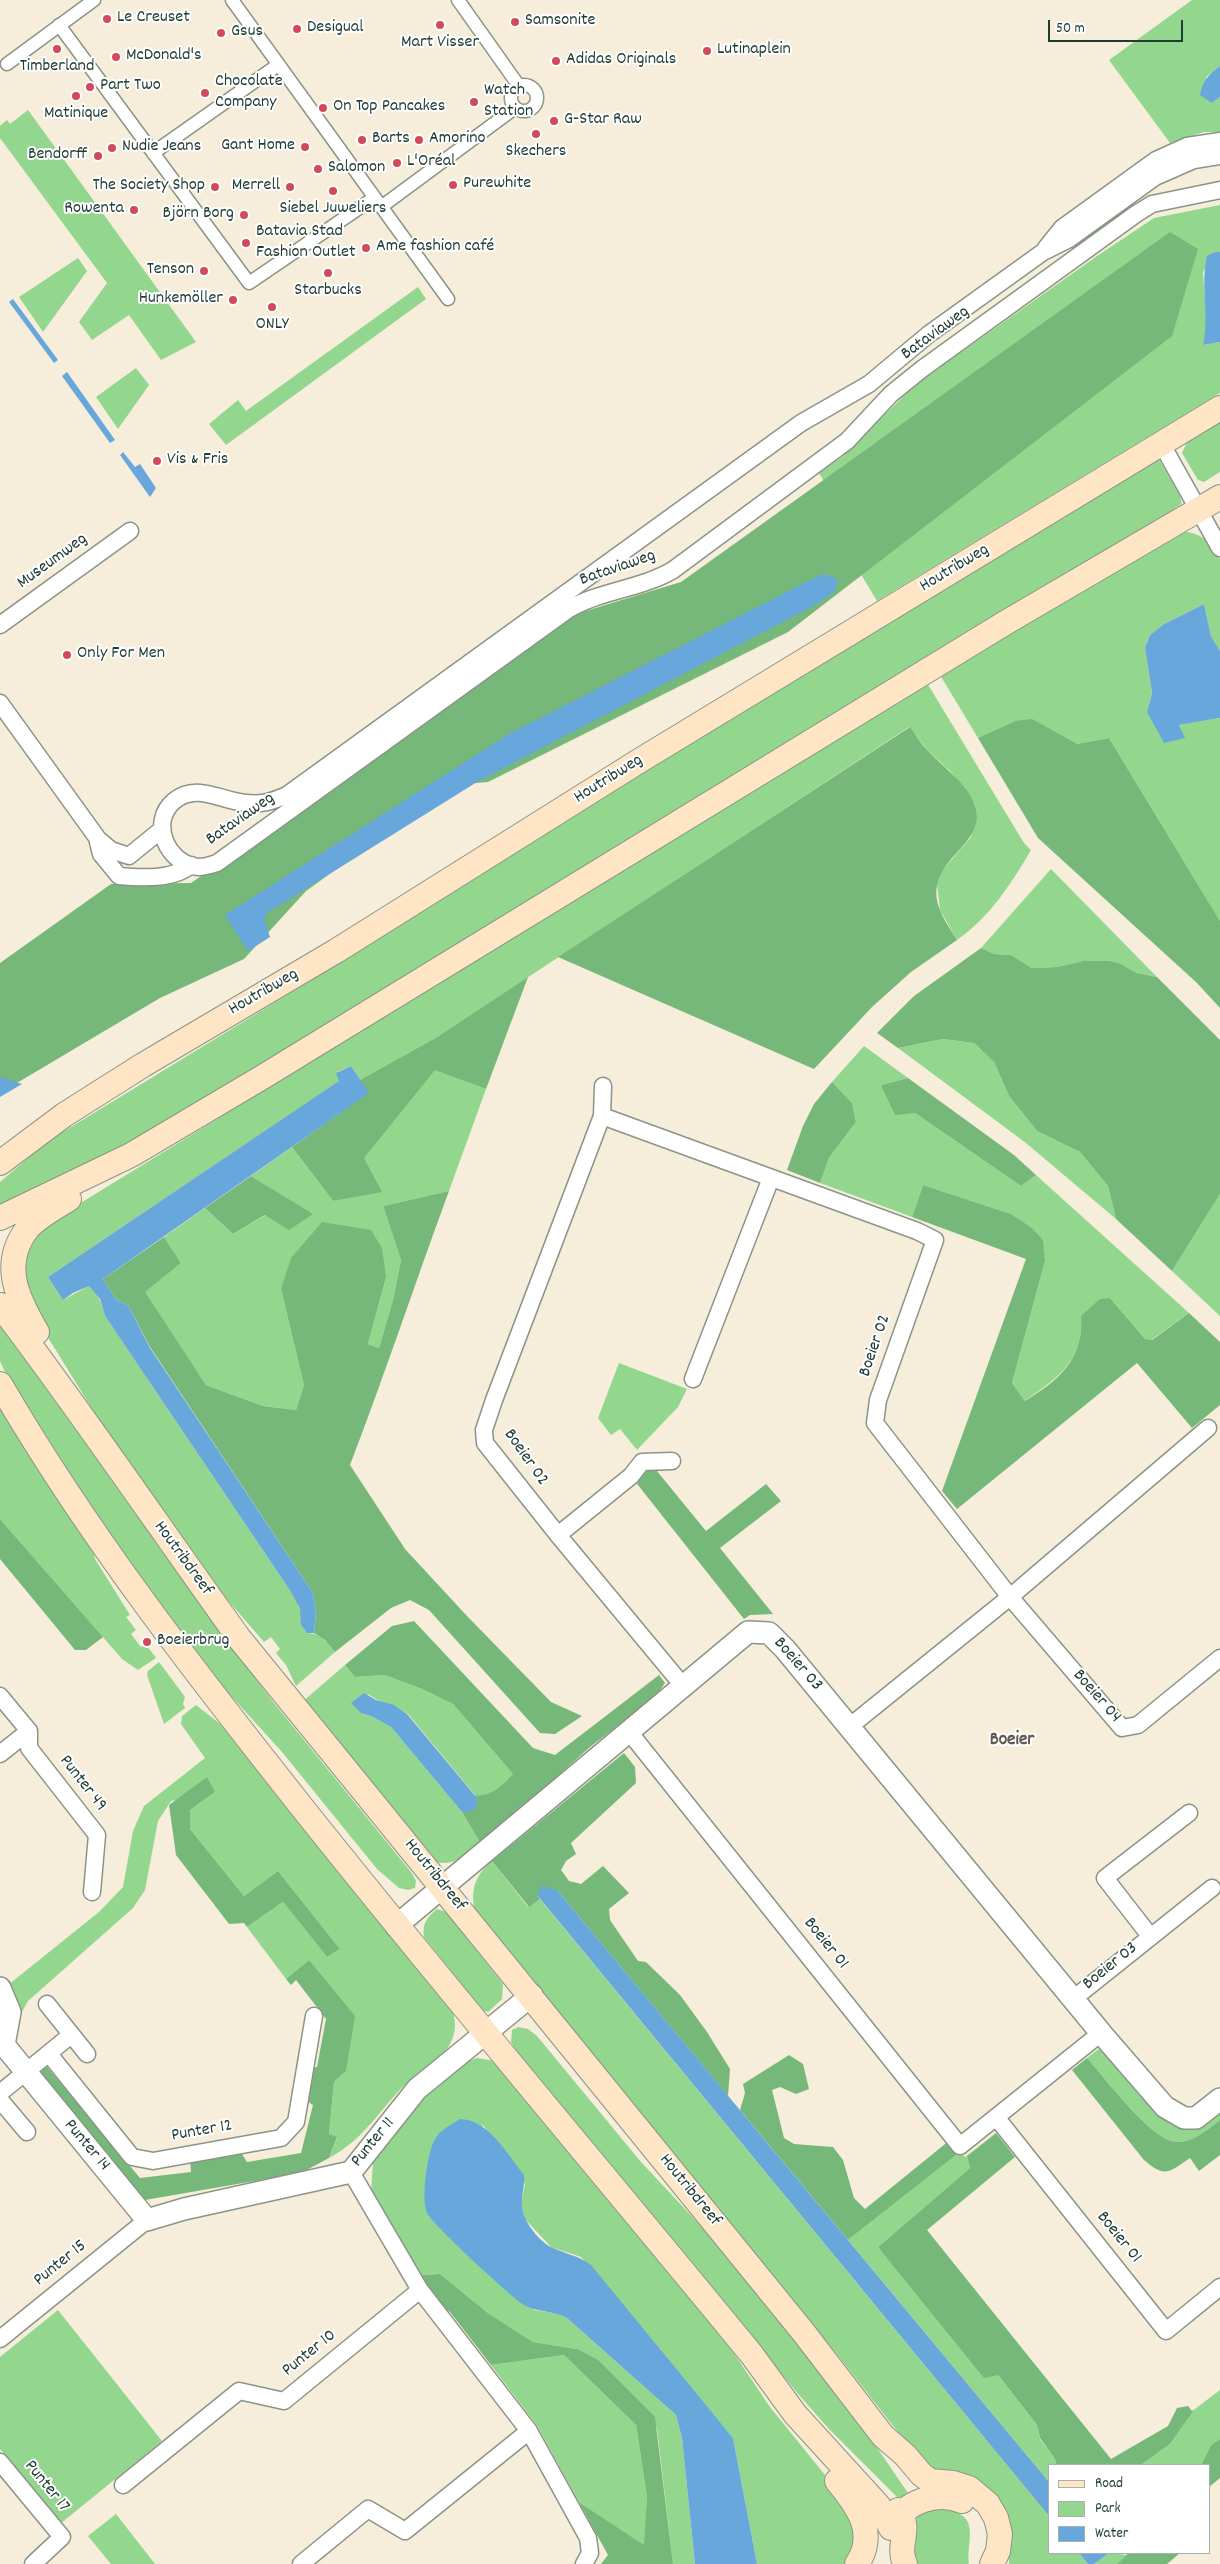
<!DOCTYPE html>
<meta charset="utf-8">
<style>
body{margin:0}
#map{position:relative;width:1220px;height:2564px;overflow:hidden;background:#f6edda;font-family:Dekko,sans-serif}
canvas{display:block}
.legend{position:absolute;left:1048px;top:2464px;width:162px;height:90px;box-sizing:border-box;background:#fff;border:1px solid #a5b1ae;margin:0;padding:6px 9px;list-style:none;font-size:15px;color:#1f3d34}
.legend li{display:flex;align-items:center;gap:10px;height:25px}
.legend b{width:25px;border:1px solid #a5b1ae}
.scale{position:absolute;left:1048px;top:20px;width:135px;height:22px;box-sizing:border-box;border:2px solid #1f3d34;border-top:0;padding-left:6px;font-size:15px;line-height:18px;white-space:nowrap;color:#1f3d34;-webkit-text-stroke:4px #fff;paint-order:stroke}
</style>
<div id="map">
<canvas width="1220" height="2564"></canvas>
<ul class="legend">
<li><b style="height:6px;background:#fde5c5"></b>Road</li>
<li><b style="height:14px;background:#93d78f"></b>Park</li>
<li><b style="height:14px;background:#68a7db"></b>Water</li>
</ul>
<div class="scale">50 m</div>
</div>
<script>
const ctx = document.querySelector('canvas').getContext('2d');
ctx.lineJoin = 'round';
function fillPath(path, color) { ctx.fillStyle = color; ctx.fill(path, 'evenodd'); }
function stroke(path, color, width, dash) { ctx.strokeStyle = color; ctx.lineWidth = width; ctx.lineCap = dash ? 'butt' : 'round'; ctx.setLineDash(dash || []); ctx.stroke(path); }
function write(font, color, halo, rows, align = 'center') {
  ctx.font = font + ' Dekko,sans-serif'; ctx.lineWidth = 4; ctx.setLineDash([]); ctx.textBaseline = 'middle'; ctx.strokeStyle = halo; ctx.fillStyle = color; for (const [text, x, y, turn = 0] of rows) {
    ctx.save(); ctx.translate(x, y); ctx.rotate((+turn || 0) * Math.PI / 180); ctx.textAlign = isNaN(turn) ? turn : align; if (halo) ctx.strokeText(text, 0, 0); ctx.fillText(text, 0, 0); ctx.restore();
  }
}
const green = new Path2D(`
 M1192,0H1220V66L1206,77L1212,103L1220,97V132H1204L1170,143L1109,60Z
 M28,110L196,342L161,360L129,315L92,340L79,322L107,283L0,138V126L7,120L10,124Z
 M1220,205V252H1215L1203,272L1207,325L1203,345L1220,342V393L877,601L856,566L845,518L819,473L842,457L915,385L1097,256L1154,218Z
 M78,258L87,271L43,332L19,297Z
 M418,287L426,299L226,445L209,424L238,400L246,411Z
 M136,368L149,385L118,429L96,397Z
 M1220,422V472L1204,482L1198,480L1182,453L1187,442Z
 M1158,458L1180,496L1182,503L1174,509L999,616L928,656L393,987L89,1166L0,1209V1182L48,1141L364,948L720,723L1076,510L1135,462Z
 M1188,532C1205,535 1212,544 1220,559V651L1211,636L1204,604L1164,624L1150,635L1145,648L1152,693L1147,712L1184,738L1179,725L1220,718V921L1109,738L1077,744L1015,721L978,738L940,675L1175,533Z
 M927,683L1024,843L1031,850C1011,884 990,917 957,940L940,910L937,884L941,872L971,837L975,805L951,772L928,751L909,727L437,1037L360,1080L351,1066L337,1072L340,1081L48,1277L63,1300L89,1286C99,1294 102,1305 105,1316L289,1589L301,1608V1625L307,1633C320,1633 327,1642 335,1652L296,1686L286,1665L276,1653L280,1649L271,1637L264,1642L205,1574L102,1425L52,1344L28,1305L22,1248L48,1223Z
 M1051,869L1157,977L1137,973L1121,964L1083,961L1057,967L1032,968L1011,955L994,954L981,948Z
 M943,1039L974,1043L994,1062L1009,1096L1037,1131L1080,1152L1108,1186L1116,1219L1026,1143L898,1048Z
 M864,1046L908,1078L881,1085L915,1113L1021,1186L1036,1175L1189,1313L1151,1340L1145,1339L1110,1298L1081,1316C1084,1361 1058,1377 1025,1401L1012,1383L1045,1261L1042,1240L1031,1227L1011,1214L923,1185L912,1217L820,1183L829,1158L856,1122L852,1103L832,1082Z
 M435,1069L486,1089L449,1191L383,1206L401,1260L393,1300L379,1348L368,1344L386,1277L281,1289L304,1385L296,1410L263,1406L206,1385L144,1292L181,1263L164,1237L205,1208L233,1234L266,1215L312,1214L251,1176L292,1147L333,1201L381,1191L363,1158Z
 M1220,1194V1316L1172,1271Z
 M0,1313L157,1545L202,1607L274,1703L411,1872L416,1881L415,1888L408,1890L399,1888L377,1869L282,1752L213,1676L156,1602L89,1503L5,1372L0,1361Z
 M619,1363L687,1389L678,1407L637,1450L620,1429L611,1435L598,1418Z
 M0,1403L92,1547L95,1559L130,1615L126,1617L136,1630L131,1634L141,1647L145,1643L156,1658L138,1670L122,1659L0,1519Z
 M159,1662L185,1697L183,1704L185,1708L164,1724L147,1675L148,1671Z
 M345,1665L355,1677L385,1675L422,1689L453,1704L514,1775C503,1784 490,1799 475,1795L408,1714C394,1705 380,1703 368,1694L361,1713L373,1717L391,1727L462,1812L481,1844C466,1856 455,1866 435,1862L301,1703Z
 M196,1705L219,1723L243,1749L451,2007C456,2019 457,2031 450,2044C443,2059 423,2068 411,2079C381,2106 367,2138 329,2158L337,2138L329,2134L334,2082L346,2071L309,1960L286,1979L247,1927L283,1902L327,1957L340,1949L278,1871L244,1896L190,1829V1810L215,1792L171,1801L158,1821L145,1890L133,1908L28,2001L13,2028L8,1985L99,1912L123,1887L133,1831L144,1806L205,1758L181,1724L182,1716Z
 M492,1861L528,1907L540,1899L1049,2516V2553H1079L1088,2564H1009L1007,2534L942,2473L923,2464L836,2353L476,1914C469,1892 475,1875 492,1861Z
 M437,1909L446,1912L503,1984L502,1999L488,2012L483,2011L424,1937C422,1924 427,1917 437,1909Z
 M518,2027L528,2029L537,2036L641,2162L728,2255L854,2414L908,2493L899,2499L828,2428L799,2395L518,2054L511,2042L512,2030Z
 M1100,2048L1138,2094L1171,2125L1195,2124L1220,2105V2120C1208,2129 1193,2143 1176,2142C1151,2140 1105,2078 1087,2058Z
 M477,2058L495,2061L719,2331L770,2407L846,2501L857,2540L848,2564H757L733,2438L581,2257L551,2247L524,2218L521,2205L525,2184L482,2124L534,2310L560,2314L567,2318L676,2415L682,2438L695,2564H673L657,2428L577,2349L533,2342L488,2313L440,2274L422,2275L371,2193L373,2162L424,2097L467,2061Z
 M973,2151L967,2156L970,2168L878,2247L997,2374L1037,2425L1040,2439L1055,2459L1056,2465H1049V2482L848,2240L960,2152L965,2157Z
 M58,2310L162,2441L60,2524L0,2449V2357Z
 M564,2355L636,2425L647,2497L645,2546L579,2502L538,2427L491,2365Z
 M1220,2390V2439L1211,2445L1201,2465H1141L1170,2444L1195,2409Z
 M942,2509C983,2514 966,2539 969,2564H917C910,2548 920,2534 916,2517L927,2511Z
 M116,2514L155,2564H111L88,2536Z
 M1109,2553L1128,2555L1117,2564H1094Z`);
const forest = new Path2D(`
 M1170,232L1198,249L1172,336L788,632L488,782L453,785L306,891L244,959L160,998L0,1093V963L111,884L191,883L579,613L681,582Z
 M1032,719L1077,744L1109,738L1220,921V1008L1197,983L1038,838L978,738L1015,721Z
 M910,727C916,735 921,744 928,751C943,767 969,785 975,806C988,848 921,859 940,910C944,921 952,931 957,940L911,972L872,1007L814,1069L558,957Z
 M981,948L994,954L1011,955L1032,968L1057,967L1083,961H1109L1121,964L1137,973L1157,977L1220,1040V1194L1172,1271L1116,1219L1108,1186L1080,1152L1037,1131L1009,1096L994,1062L974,1043L943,1039L898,1048L877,1033L914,996Z
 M528,977L486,1089L435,1070L364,1158L382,1192L333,1201L292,1147L368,1093L360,1080L437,1037Z
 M908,1078L1014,1155L1036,1175L1021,1186L915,1113L895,1115L881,1085Z
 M832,1082L852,1103L856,1122L829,1158L820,1183L787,1170L803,1126L814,1104Z
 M251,1176L313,1214L289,1230L265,1215L233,1234L205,1208Z
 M923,1185L1011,1214L1031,1227L1043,1240L1045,1261L1012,1383L1025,1401C1059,1380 1084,1359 1081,1316L1100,1299L1110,1298L1145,1339L1152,1340L1189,1313L1220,1342V1405L1192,1428L1137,1363L957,1509L942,1491L1026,1259L912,1217Z
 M449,1191C415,1283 385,1374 350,1465L405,1549L467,1616L551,1702L582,1716L555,1734L540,1733L429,1610L410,1600L391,1608L335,1652L325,1640L314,1633L316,1613L313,1593L150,1347L128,1305L116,1300L103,1279L164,1237L181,1263L145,1292L206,1385L263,1406L296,1410L304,1385L281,1289L291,1258L322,1222L371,1230L382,1248L386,1277L368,1344L379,1348L393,1300L401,1260L383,1206Z
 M652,1465L706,1531L766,1484L781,1501L720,1548L773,1614L750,1615L744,1619L634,1480Z
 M0,1519L103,1637L86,1650H75L0,1559Z
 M414,1621L533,1748L555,1755L659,1675L665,1683L656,1696L590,1747L481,1844L462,1812H470L477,1798L475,1795C490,1798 504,1784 513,1774L453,1704L422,1689L385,1675L355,1677L345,1665L392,1626Z
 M624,1753L635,1767L636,1783L571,1843L576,1854L566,1861L561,1870L569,1881L581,1884L603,1866L629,1893L609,1909L610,1920L638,1961L646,1962L680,1995L707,2032L730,2069L728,2096L557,1890L537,1895L540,1899L529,1907L492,1861Z
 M207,1777L215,1792L190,1810V1829L244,1896L278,1871L340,1949L327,1957L283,1902L247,1927L244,1923L229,1924L176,1855L169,1805Z
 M309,1960L355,2016L346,2071L334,2082L329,2134L337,2137L329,2158L301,2173L145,2200L36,2074L46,2066L140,2178L191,2172L190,2159L240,2151L247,2162L301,2153L313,2105L301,2097L307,2068L317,2067L326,2019L296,1980L291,1985L286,1979Z
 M789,2055L803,2064L809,2089L796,2094L780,2087L772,2090L784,2138L794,2144L833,2147L843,2160L854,2198L865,2209L950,2140L960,2152L848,2240L740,2110L745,2093L743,2084Z
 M1087,2058C1105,2078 1151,2140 1176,2142C1193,2143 1208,2129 1220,2120V2155L1199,2171L1190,2158C1168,2173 1165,2178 1144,2160L1072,2070Z
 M996,2133L1015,2157L927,2230L1111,2459L1168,2426L1177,2408L1188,2406L1192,2411L1195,2409L1170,2444L1141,2465H1056L1055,2459L1040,2438L1037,2425L998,2375L984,2378L878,2247L970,2168L967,2156Z
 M440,2274L488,2313L533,2342L577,2349L598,2360L655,2417L673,2564H601L608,2555L579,2502L644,2545L647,2497L636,2425L564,2355L491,2365L450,2312L438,2305L422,2275Z
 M1220,2439V2478L1209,2487V2465H1201L1211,2445Z
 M1127,2553H1180L1167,2564H1117L1127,2555Z`);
const water = new Path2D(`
 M1220,66V97L1212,103L1200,95C1203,80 1208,75 1220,66Z
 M1215,252H1220V342L1203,345C1210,314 1200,286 1207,256Z
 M13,299L58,360L54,363L9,302Z
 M67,372L115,440L110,443L62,376Z
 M123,452L135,467L140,464L156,488L150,497L120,455Z
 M822,574L838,579L835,591L817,604L477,782L267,913L264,919L270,937L248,951L225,915L509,734Z
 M1204,604L1211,636L1220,651V718L1179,725L1185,738L1164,743L1147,712L1152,693L1145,648L1150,635L1164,624Z
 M351,1066L369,1093L103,1279L116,1300L128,1305L150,1348L313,1593L316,1613L314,1633H307L301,1625L300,1608L289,1589L105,1316L100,1299L89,1286L73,1293L63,1300L48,1277L339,1081L336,1073Z
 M0,1077L22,1084L0,1097Z
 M364,1693L376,1700L394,1705L407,1714L477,1798L476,1808L470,1812H462L391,1727L373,1717L361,1713L351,1703Z
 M542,1886L557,1890L1049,2482V2516L537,1895Z
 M460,2119C489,2120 507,2154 524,2175C525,2186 521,2197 522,2207C523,2221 539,2241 551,2247C565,2254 578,2255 591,2265L733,2438L757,2564H695L682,2438L676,2415L567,2318C553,2310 538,2313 524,2305C511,2297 432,2224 427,2213C421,2198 427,2155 434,2141C438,2131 452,2124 460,2119Z
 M1079,2553H1109L1094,2564H1088Z`);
const pedestrian = new Path2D(`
 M232,0L448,299
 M458,0L519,86
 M59,25L249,283L374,198
 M7,64L94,0
 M511 98a13 13 0 1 1 26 0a13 13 0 1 1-26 0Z
 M153,153L278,65
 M381,207L515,108`);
const minor = new Path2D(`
 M1220,156L1194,160L1155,177L1069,239L1043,252L929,334L869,384L801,423L287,795C273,801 262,805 246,803C221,801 196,782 174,801C149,822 167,864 198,867C204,867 211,865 217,863L569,609C602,590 641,589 673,570L847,441L891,394L922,369L1136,214L1152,204L1220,190
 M1046,248L1062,228L1156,160L1187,146L1220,141
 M1161,443L1220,548
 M0,625L130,531
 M0,703L98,839L111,850L129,856L161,830
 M98,842L101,854L119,876C141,878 173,880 191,865
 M603,1086L602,1116L494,1400L484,1430L485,1443L558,1535L684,1687
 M602,1116L917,1231L935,1240L878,1400L875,1423L1010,1597L1122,1728L1138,1725L1220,1658
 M693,1379L771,1178
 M558,1535L631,1476L642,1462L672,1461
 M0,1696L29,1731V1748L97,1835L92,1892
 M849,1727L1010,1597L1208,1428
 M630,1733L960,2146L1101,2033
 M0,1754L29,1731
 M1150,1936L1105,1878L1189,1813
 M1073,1999L1212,1888
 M47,2004L87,2054
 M49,2054L132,2157L153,2161L281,2138L296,2122L314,2016
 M0,2093L71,2035
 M0,2100L27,2132
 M996,2117L1166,2331L1220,2287
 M351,2172L420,2290L529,2431L588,2538L590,2553L584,2564
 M0,2339L147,2220
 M0,2462L62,2537L33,2564
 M123,2485L239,2391L284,2401L420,2290
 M301,2564L368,2509L405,2531L529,2431`);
const tertiary = new Path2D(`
 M396,1926L748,1632L769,1633L785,1649L1101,2033L1165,2107L1184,2118H1196L1220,2099
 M0,1988L10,2012L4,2045L147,2220L184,2209L351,2172L417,2089L532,1995`);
const secondary = new Path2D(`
 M0,1163L64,1115L143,1065L336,951L639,761L1220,408
 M0,1218L131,1155L261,1078L1005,623L1220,497
 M0,1305C83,1414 159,1527 239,1638L804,2333L883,2436L905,2455L921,2474L930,2481L953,2483L969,2488L988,2504L996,2518L1000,2534L998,2551L992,2564
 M37,1332C17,1298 0,1263 28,1228C39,1216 55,1208 69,1199
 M0,1384C87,1534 194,1671 301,1806C448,1991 602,2172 752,2355L795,2414L878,2505L891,2528
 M837,2481C857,2505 878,2533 857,2564
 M898,2510C913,2530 896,2543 905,2564
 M892,2526C906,2501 936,2491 962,2501`);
const markers = [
 [107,19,5,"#d1495b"],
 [515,22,5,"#d1495b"],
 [440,25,5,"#d1495b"],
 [297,29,5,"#d1495b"],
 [221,33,5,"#d1495b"],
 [57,49,5,"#d1495b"],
 [707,51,5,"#d1495b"],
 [116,57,5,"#d1495b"],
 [556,61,5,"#d1495b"],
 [90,87,5,"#d1495b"],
 [205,93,5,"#d1495b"],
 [76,96,5,"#d1495b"],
 [474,102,5,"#d1495b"],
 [323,108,5,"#d1495b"],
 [554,121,5,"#d1495b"],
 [536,134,5,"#d1495b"],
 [362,140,5,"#d1495b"],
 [419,140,5,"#d1495b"],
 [305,147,5,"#d1495b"],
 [112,148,5,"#d1495b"],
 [98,156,5,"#d1495b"],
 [397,163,5,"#d1495b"],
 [318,169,5,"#d1495b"],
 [453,185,5,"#d1495b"],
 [215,187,5,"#d1495b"],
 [290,187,5,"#d1495b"],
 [333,191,5,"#d1495b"],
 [134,210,5,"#d1495b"],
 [244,215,5,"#d1495b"],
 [246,243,5,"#d1495b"],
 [366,248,5,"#d1495b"],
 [204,271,5,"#d1495b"],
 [328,273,5,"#d1495b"],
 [233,300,5,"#d1495b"],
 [272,307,5,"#d1495b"],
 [157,461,5,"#d1495b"],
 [67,655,5,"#d1495b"],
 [147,1642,5,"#d1495b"]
];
const poiNames = [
 ["Le Creuset",117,19],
 ["Samsonite",525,22],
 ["Desigual",307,29],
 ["Gsus",231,33],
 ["Mart Visser",440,44,"center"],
 ["Lutinaplein",717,51],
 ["McDonald's",126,57],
 ["Adidas Originals",566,61],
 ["Timberland",57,68,"center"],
 ["Chocolate",215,83],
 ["Company",215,104],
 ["Part Two",100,87],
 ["Watch",484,92],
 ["Station",484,113],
 ["On Top Pancakes",333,108],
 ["Matinique",76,115,"center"],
 ["G-Star Raw",564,121],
 ["Barts",372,140],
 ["Amorino",429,140],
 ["Gant Home",295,147,"right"],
 ["Nudie Jeans",122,148],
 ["Skechers",536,153,"center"],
 ["Bendorff",88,156,"right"],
 ["L'Oréal",407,163],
 ["Salomon",328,169],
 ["Purewhite",463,185],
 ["The Society Shop",205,187,"right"],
 ["Merrell",280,187,"right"],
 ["Rowenta",124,210,"right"],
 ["Siebel Juweliers",333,210,"center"],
 ["Björn Borg",234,215,"right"],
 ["Batavia Stad",256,233],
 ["Fashion Outlet",256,254],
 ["Ame fashion café",376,248],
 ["Tenson",194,271,"right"],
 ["Starbucks",328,292,"center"],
 ["Hunkemöller",223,300,"right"],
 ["ONLY",272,326,"center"],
 ["Vis & Fris",167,461],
 ["Only For Men",77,655],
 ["Boeierbrug",157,1642]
];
const streetNames = [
 ["Bataviaweg",936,334,-36],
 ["Museumweg",53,562,-36],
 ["Bataviaweg",618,569,-19],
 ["Houtribweg",955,569,-31],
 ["Houtribweg",609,780,-32],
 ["Bataviaweg",241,820,-35],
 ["Houtribweg",264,993,-30],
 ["Boeier 02",876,1346,-71],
 ["Boeier 02",525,1458,55],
 ["Houtribdreef",182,1559,54],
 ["Boeier 03",797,1665,49],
 ["Boeier 04",1096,1697,49],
 ["Punter 49",82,1784,52],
 ["Houtribdreef",434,1876,51],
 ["Boeier 01",825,1944,51],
 ["Boeier 03",1111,1967,-39],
 ["Punter 12",202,2132,-10],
 ["Punter 11",374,2143,-51],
 ["Punter 14",86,2146,50],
 ["Houtribdreef",689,2191,51],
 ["Boeier 01",1118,2238,51],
 ["Punter 15",61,2264,-39],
 ["Punter 10",310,2354,-39],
 ["Punter 17",46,2487,51]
];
const neighbourhoodNames = [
 ["Boeier",1012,1741]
];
fillPath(green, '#93d78f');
fillPath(forest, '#76b87a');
fillPath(water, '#68a7db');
stroke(pedestrian, '#8a9587', 15);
stroke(minor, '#8a9587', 19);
stroke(tertiary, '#8a9587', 24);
stroke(secondary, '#8a9587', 26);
stroke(pedestrian, '#fff', 12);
stroke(minor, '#fff', 16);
stroke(tertiary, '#fff', 21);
stroke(secondary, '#fde5c5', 24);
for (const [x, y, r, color] of markers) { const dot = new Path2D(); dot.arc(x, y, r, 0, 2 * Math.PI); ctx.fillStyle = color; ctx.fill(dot); stroke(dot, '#fff', 2); }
write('18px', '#1f3d34', '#fff', poiNames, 'left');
write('18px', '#1f3d34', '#fff', streetNames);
write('bold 19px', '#625b54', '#fff', neighbourhoodNames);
</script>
